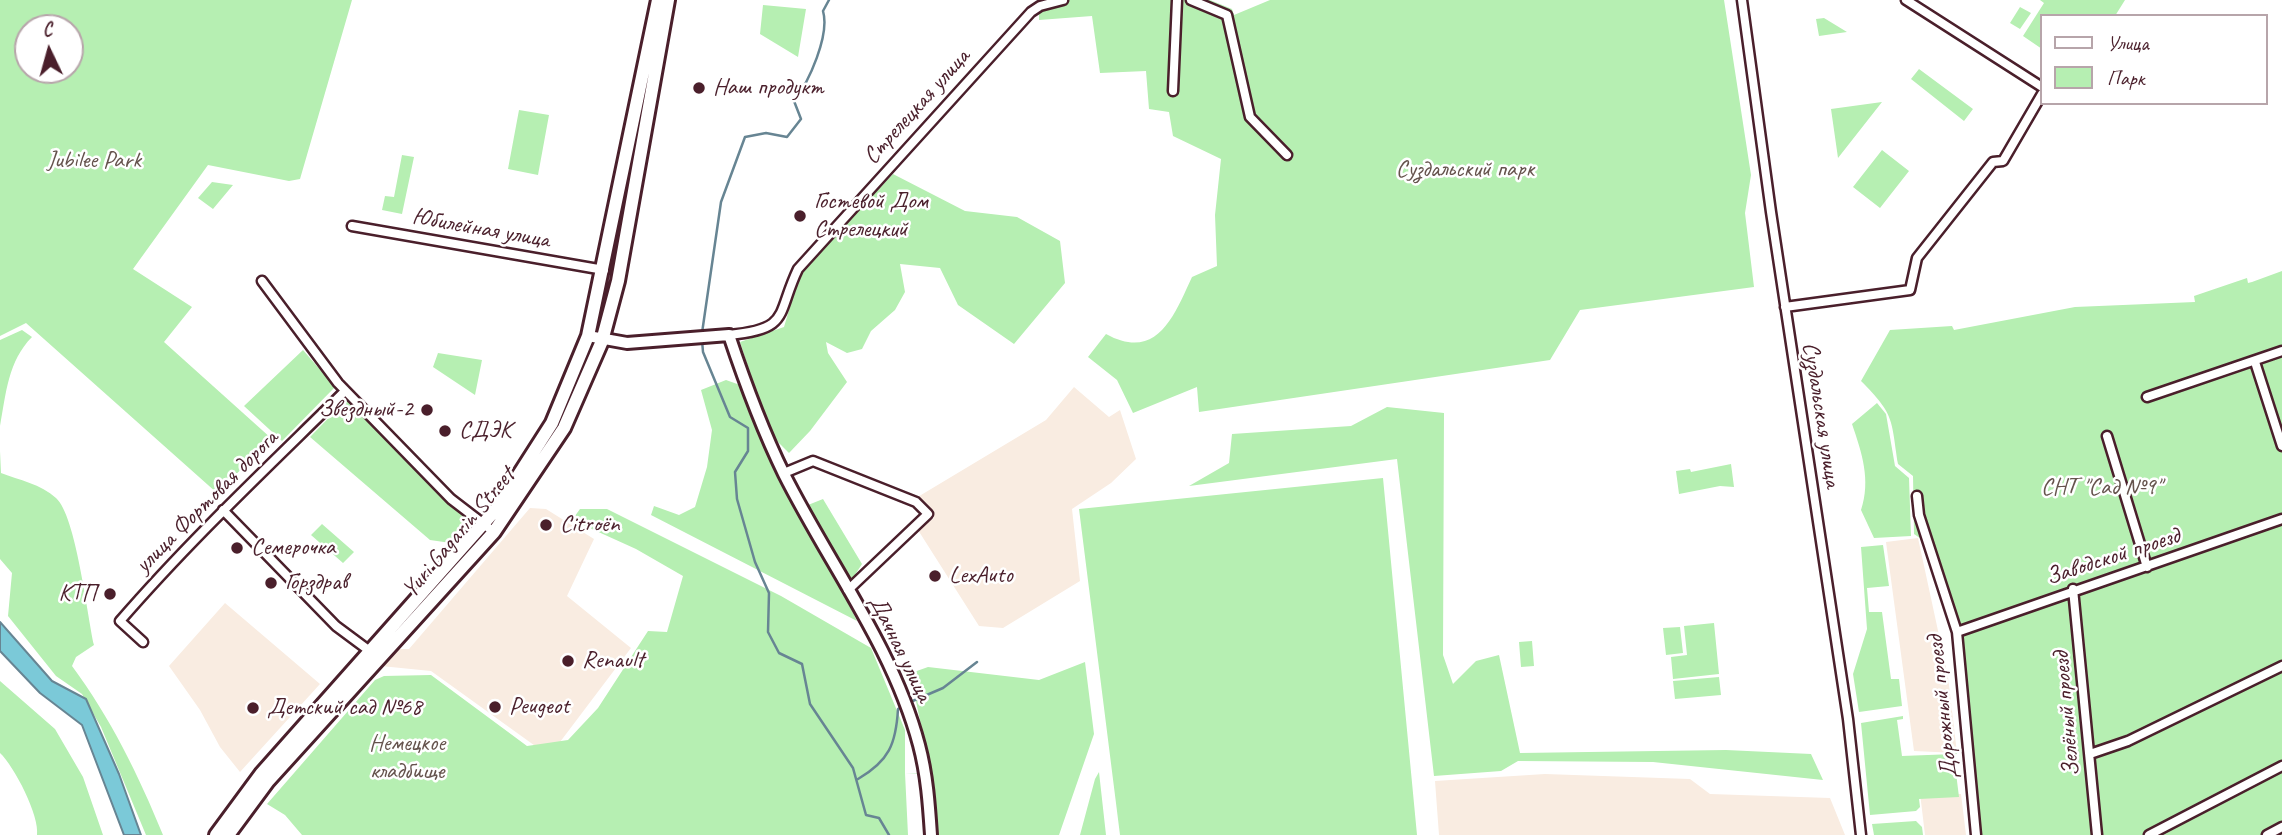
<!DOCTYPE html>
<meta charset="utf-8">
<style>
body{margin:0}
#map{position:relative;width:2282px;height:835px;overflow:hidden;background:#fff;font-family:Caveat,sans-serif}
canvas{display:block}
.legend{position:absolute;left:2040px;top:14px;width:228px;height:91px;box-sizing:border-box;background:#fff;border:2px solid #b7a5aa;margin:0;padding:9px 12px;list-style:none;font-size:21px;color:#4a1f2b}
.legend li{display:flex;align-items:center;gap:14px;height:35px}
.legend b{width:35px;border:2px solid #b7a5aa}
.north{position:absolute;left:14px;top:14px;width:70px;height:70px;box-sizing:border-box;background:#fff;border:2px solid #b7a5aa;border-radius:50%;rotate:355deg;font-size:19px;font-weight:700;line-height:28px;text-align:center;color:#4a1f2b}
.north::after{content:'';display:block;margin:auto;width:24px;height:32px;background:#4a1f2b;clip-path:polygon(50% 0,100% 100%,50% 72%,0 100%)}
</style>
<div id="map">
<canvas width="2282" height="835"></canvas>
<ul class="legend">
<li><b style="height:9px;background:#fff"></b>Улица</li>
<li><b style="height:19px;background:#b6efb2"></b>Парк</li>
</ul>
<div class="north">С</div>
</div>
<script>
const ctx = document.querySelector('canvas').getContext('2d');
ctx.lineJoin = 'round';
function fillPath(path, color) { ctx.fillStyle = color; ctx.fill(path, 'evenodd'); }
function stroke(path, color, width, dash) { ctx.strokeStyle = color; ctx.lineWidth = width; ctx.lineCap = dash ? 'butt' : 'round'; ctx.setLineDash(dash || []); ctx.stroke(path); }
function write(font, color, halo, rows, align = 'center') {
  ctx.font = font + ' Caveat,sans-serif'; ctx.lineWidth = 5; ctx.setLineDash([]); ctx.textBaseline = 'middle'; ctx.strokeStyle = halo; ctx.fillStyle = color; for (const [text, x, y, turn = 0] of rows) {
    ctx.save(); ctx.translate(x, y); ctx.rotate((+turn || 0) * Math.PI / 180); ctx.textAlign = isNaN(turn) ? turn : align; if (halo) ctx.strokeText(text, 0, 0); ctx.fillText(text, 0, 0); ctx.restore();
  }
}
const built = new Path2D(`
 M1074,387L1109,417L1120,410L1136,459L1111,483L1072,509L1080,581L1003,628L979,626L918,530L934,518L916,498L1046,420Z
 M530,508L546,509L594,539L567,596L631,648L557,746L538,748L431,671L381,666L398,649H409Z
 M1918,538L1948,677L1957,753L1914,751L1886,542Z
 M225,603L320,684L240,772L220,747L200,710L169,666Z
 M1545,774L1690,779L1710,794L1830,798L1845,835H1439L1435,781Z
 M1920,793L1961,794L1966,835H1925Z`);
const green = new Path2D(`
 M0,0H352L300,179L289,181L208,165L133,269L192,307L164,342L272,439L217,493L26,323L0,336ZM28,28H70V70H28Z
 M1039,0H1210L1232,9L1234,15L1270,0H1724L1751,175L1745,213L1754,287L1580,310L1550,360L1199,412L1197,387L1133,413L1117,380L1088,357L1106,334C1157,362 1174,316 1192,277L1217,266L1215,215L1221,159L1173,136L1169,112L1149,109L1146,71L1100,73L1092,16L1039,20Z
 M2040,0H2125L2115,16H2042V49L2023,36L2044,3Z
 M763,5L806,9L798,57L760,34Z
 M2020,7L2031,13L2020,29L2010,23Z
 M1824,18L1847,32L1819,36L1816,19Z
 M1919,69L1973,109L1964,121L1911,79Z
 M1882,102L1838,158L1831,109Z
 M519,110L549,115L538,175L508,169Z
 M1882,150L1909,171L1880,208L1853,187Z
 M402,155L414,157L402,214L382,210L385,196L394,197Z
 M893,174L965,211L1017,217L1060,241L1065,283L1014,344L958,305L940,268L900,264L905,292L895,310L871,331L862,349L847,353L826,342L828,353L847,382L810,431L789,453L776,440L762,410L750,415L798,509L823,499L862,564L843,593L857,621L651,515L654,506L679,515L695,507L707,467L712,430L701,390L726,380L740,385L750,415L762,410L740,342L784,327L800,273Z
 M212,182L233,185L213,209L198,198Z
 M2282,271V835H1976L1950,606L1930,545L1914,534L1913,476L1898,464C1891,419 1895,415 1861,381L1890,330L1952,326L1954,330L2075,307L2195,302L2194,296L2247,278L2248,283L2252,282Z
 M22,330L32,337C8,361 6,394 0,426V340Z
 M303,350L335,387L282,441L244,406Z
 M438,353L482,360L475,395L433,367Z
 M349,397L467,513V526L451,543L430,540L310,437Z
 M1877,403L1886,414L1895,466L1909,478L1911,536L1874,538L1861,510C1871,480 1862,453 1852,424Z
 M1387,407L1444,413L1443,655L1453,684L1476,661L1499,655L1520,753L1726,750L1811,754L1823,780L1653,762L1518,761L1501,771L1434,776L1397,459L1189,486L1229,463L1232,434L1351,426Z
 M0,451L1,473C19,480 41,484 56,498C76,516 87,614 94,645L76,657L72,666C110,717 139,776 163,835H146L101,727L82,694L56,676L8,616L12,573L0,559Z
 M1731,464L1734,487L1720,486L1679,494L1676,471L1690,469L1691,472Z
 M1383,478L1417,835H1120L1079,509Z
 M580,509H607L781,596L871,648L905,730V773H931L913,687L914,672L928,667L1039,680L1085,662L1094,734L1059,835H937L931,774L905,773L908,835H302L285,815L267,804L375,680L384,676L431,675L527,746L568,740L598,708L648,631L667,632L683,576L636,549L572,520Z
 M322,524L354,552L343,563L311,535Z
 M1883,545L1889,586L1867,588L1869,612H1882L1891,679H1899L1902,706L1859,712L1853,674L1867,629L1861,547Z
 M1714,623L1719,674L1673,679L1671,657L1687,655L1684,626Z
 M1680,627L1683,653L1666,655L1663,628Z
 M1532,641L1534,666L1521,667L1519,642Z
 M1719,677L1721,695L1675,699L1673,681Z
 M0,681L55,729L83,777L103,835H37C40,816 14,766 0,753Z
 M1903,716V719L1897,720L1902,756L1954,754V749L1961,748L1954,757L1959,797L1919,799L1920,807L1916,811L1870,815L1861,723Z
 M1099,772L1106,835H1080L1095,779Z
 M1916,821L1922,827L1923,835H1874L1872,824Z`);
const water = new Path2D(`
 M0,622L52,681L86,699L119,774L141,835H124L82,725L40,693L0,651Z`);
const stream = new Path2D(`
 M702,333L721,202L745,137L766,133L787,137L801,119L794,101C809,82 830,35 823,11L829,0
 M702,340L703,352L730,417L748,428V451L735,472L737,499L755,562L769,593L768,632L779,653L802,664L810,704L853,768L866,815L879,818L889,835
 M908,703L943,688L977,662
 M858,779C889,761 896,744 898,709L903,706`);
const street = new Path2D(`
 M1191,0L1227,15L1250,117L1287,155
 M1742,0L1771,212L1848,719L1861,835
 M1906,0L2042,87
 M1173,91L1177,0
 M352,226L604,270
 M262,281L338,383L451,499L494,532
 M1785,307L1910,290L1917,258L1993,162L2003,161L2042,94
 M729,335C791,329 776,315 798,269L1031,12L1040,6L1063,0
 M2255,362L2282,446
 M2147,397L2282,351
 M2107,436L2147,567
 M784,473L813,461L916,502L928,514L848,590
 M1917,496L1919,515L1957,632L1976,835
 M223,510L336,626L371,652
 M2073,589L2097,835
 M1957,632L2282,519
 M143,642L120,621C191,539 269,466 345,391
 M2090,754L2128,741L2282,666
 M2149,835L2282,766
 M2267,835L2282,827`);
const secondary = new Path2D(`
 M588,336L627,343L729,335C745,383 762,429 784,474C829,564 893,647 919,745C927,775 929,805 931,835`);
const primary = new Path2D(`
 M216,835L261,774L499,506L552,423L588,336L658,0
 M228,835L268,781L494,532L564,428L602,341L618,281L668,0`);
const markers = [
 [699,88,7,"#4a1f2b"],
 [800,216,7,"#4a1f2b"],
 [427,410,7,"#4a1f2b"],
 [445,431,7,"#4a1f2b"],
 [546,525,7,"#4a1f2b"],
 [237,548,7,"#4a1f2b"],
 [935,576,7,"#4a1f2b"],
 [271,583,7,"#4a1f2b"],
 [110,594,7,"#4a1f2b"],
 [568,661,7,"#4a1f2b"],
 [495,707,7,"#4a1f2b"],
 [253,708,7,"#4a1f2b"]
];
const poiNames = [
 ["Наш продукт",713,88],
 ["Гостевой Дом",814,202],
 ["Стрелецкий",814,230],
 ["Звездный-2",413,410,"right"],
 ["СДЭК",459,431],
 ["Citroën",560,525],
 ["Семерочка",251,548],
 ["LexAuto",949,576],
 ["Горздрав",285,583],
 ["КТП",96,594,"right"],
 ["Renault",582,661],
 ["Peugeot",509,707],
 ["Детский сад №68",267,708]
];
const streetNames = [
 ["Стрелецкая улица",917,107,-48],
 ["Юбилейная улица",481,229,10],
 ["Суздальская улица",1821,415,81],
 ["улица Фортовая дорога",207,502,-45],
 ["Yuri Gagarin Street",459,533,-50],
 ["Заводской проезд",2113,557,-18],
 ["Дачная улица",900,649,64],
 ["Дорожный проезд",1943,707,-96],
 ["Зелёный проезд",2067,714,-95]
];
const parkNames = [
 ["Jubilee Park",94,161],
 ["Суздальский парк",1465,170],
 ["СНТ \"Сад №9\"",2101,488],
 ["Немецкое",407,744],
 ["кладбище",407,772]
];
fillPath(built, '#f9ece1');
fillPath(green, '#b6efb2');
fillPath(water, '#7bc9d8');
stroke(water, '#678593', 2);
stroke(stream, '#678593', 2.5);
stroke(street, '#4a1f2b', 13);
stroke(secondary, '#4a1f2b', 16);
stroke(primary, '#4a1f2b', 18);
stroke(street, '#fff', 8);
stroke(secondary, '#fff', 10);
stroke(primary, '#fff', 12);
for (const [x, y, r, color] of markers) { const dot = new Path2D(); dot.arc(x, y, r, 0, 2 * Math.PI); ctx.fillStyle = color; ctx.fill(dot); stroke(dot, '#fff', 2.5); }
write('24px', '#4a1f2b', '#fff', poiNames, 'left');
write('24px', '#4a1f2b', '#fff', streetNames);
write('24px', '#65534d', '#fff', parkNames);
</script>
